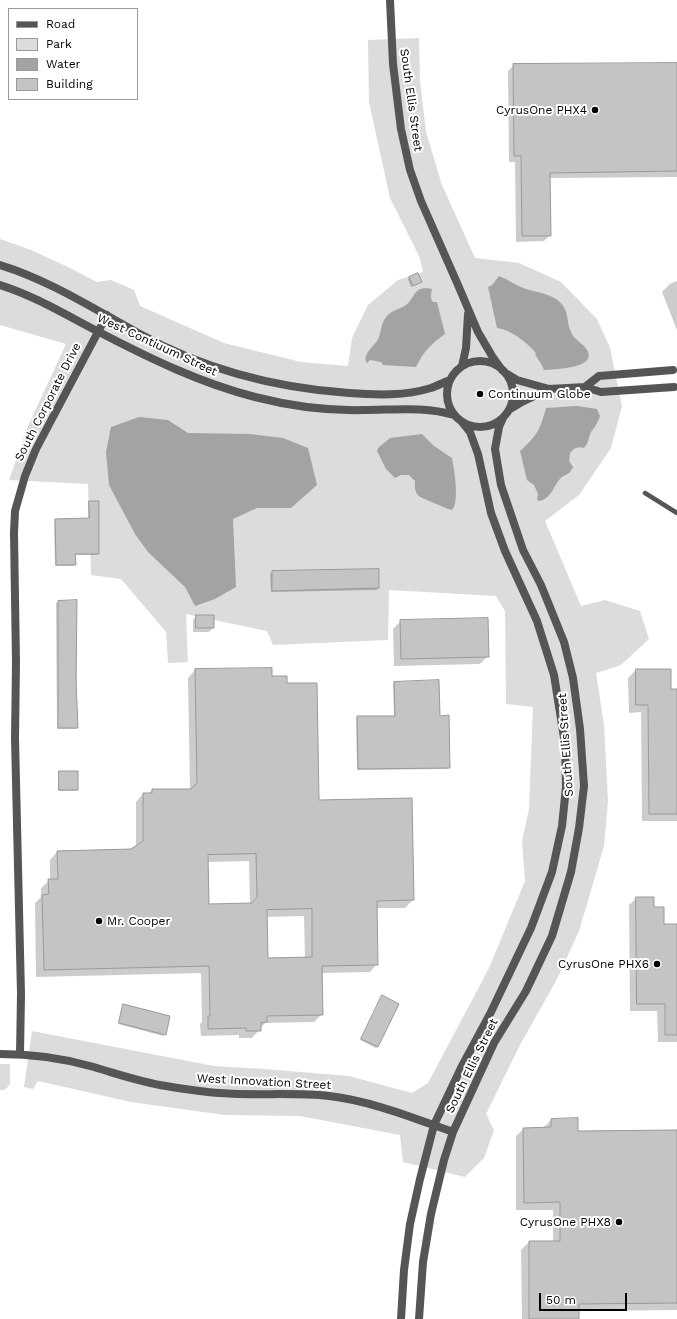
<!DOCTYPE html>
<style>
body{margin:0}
#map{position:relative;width:677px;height:1319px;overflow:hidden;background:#fff;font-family:"Work Sans",sans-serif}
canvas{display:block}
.legend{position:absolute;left:8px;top:8px;width:130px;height:92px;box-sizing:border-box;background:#fff;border:1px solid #999;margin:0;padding:5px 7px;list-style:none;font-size:12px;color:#000}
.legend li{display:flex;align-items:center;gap:8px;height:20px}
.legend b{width:20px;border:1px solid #999}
.scale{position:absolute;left:539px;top:1293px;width:88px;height:18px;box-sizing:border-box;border:2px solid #000;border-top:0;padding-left:5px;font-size:12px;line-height:14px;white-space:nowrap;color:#000;-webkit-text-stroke:3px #fff;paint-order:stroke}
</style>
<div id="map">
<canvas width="677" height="1319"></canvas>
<ul class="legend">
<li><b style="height:5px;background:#555"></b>Road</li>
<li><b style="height:11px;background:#dcdcdc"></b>Park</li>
<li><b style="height:11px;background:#a3a3a3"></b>Water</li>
<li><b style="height:11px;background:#c4c4c4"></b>Building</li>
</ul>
<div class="scale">50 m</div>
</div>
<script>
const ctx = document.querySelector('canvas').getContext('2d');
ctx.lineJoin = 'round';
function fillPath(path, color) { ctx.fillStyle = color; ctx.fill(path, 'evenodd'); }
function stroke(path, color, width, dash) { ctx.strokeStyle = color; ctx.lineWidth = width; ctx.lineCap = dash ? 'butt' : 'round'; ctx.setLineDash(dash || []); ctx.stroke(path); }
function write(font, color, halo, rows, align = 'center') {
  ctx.font = font + ' "Work Sans",sans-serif'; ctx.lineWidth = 4; ctx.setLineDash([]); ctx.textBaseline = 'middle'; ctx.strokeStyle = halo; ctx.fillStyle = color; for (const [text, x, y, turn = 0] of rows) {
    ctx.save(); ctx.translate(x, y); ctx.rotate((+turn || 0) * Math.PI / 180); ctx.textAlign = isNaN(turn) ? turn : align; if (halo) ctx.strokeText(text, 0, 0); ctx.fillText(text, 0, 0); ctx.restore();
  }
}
const green = new Path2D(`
 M419,38L420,81L426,132L442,185L475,258L519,263L561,282L597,319L610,348L622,406L611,448L579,495L545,521L581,606L605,600L640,611L649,639L621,665L596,673L604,725L608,801L604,846L579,931L557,979L520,1045L486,1114L494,1130L484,1158L465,1177L403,1162L400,1135L300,1116L225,1115L131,1102L38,1081L33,1089L24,1087L32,1031L214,1066L265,1069L349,1076L412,1093L428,1083L489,968L525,881L522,841L529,809L533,707L506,704L505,611L496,596L389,590L388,640L273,645L267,631L186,614L188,662L168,663L166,632L121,579L91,575L88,484L9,480L28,426L66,344L0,325V239L31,250L68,267L97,282L111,280L134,290L140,306L224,343L301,362L348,366L352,338L368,305L398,280L423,272L420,258L390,198L369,102L368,40Z
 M0,1064H10V1084L5,1090H0Z`);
const water = new Path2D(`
 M499,276C507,279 514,284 521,287C532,292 545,292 556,299C571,310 565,319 571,332C574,340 583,343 587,350C598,369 553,369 544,370C542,364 538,360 535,354L536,353C526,342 512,330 497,328L488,287L492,285Z
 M426,288L432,289C431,294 430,298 433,302H437L445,334C432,343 423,352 416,367L383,365L381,362L370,360L367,363L366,362C363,354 372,348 377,341C382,333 380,323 387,316C392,310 400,309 406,305C415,298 413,289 426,288Z
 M577,406L597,409L600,416C598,422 595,427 591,432C588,438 589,443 584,448C578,446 574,448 570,453L569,461L573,467C569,475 568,473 562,477C554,483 552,500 538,501L537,499L538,494L534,485L527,480L520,451C537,436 540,430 546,408Z
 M139,417L168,420L188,433L250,434L283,438L308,448L317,485L291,508H257L233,519L236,587L215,599L195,606L185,587L148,552L135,534L109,485L106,452L111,427Z
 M422,434L434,446L452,458C454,469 460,502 452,510L448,509L420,497C414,492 415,488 415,481L409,475H401L395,478L386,469L377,451L378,448L390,438Z`);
const shadow = new Path2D(`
 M677,64V177L549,178L550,235L544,241L516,242L515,162H509L508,71L514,65Z
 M409,277L421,282L411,287L408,279Z
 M677,281V330L662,292L670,284Z
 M90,502L98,553L96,555H74L75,564L73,566H55L54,522L56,520L88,519V503Z
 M378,570V588L377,590L271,592L270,574L272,572Z
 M76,601L77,727L75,729H57L56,603L58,602Z
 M197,616L213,628L209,632H193V620Z
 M401,621L488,656L480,664L394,666L393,629Z
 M195,670L271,677L286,684L318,801L413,900L405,908H376L377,964L370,972L321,973L322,1014L314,1022L265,1023L252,1038H239V1035L201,1036L200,1024L202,1022L201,973L36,977L35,903L41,897V888L50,880V860L57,852L132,850L136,847V802L143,794H148L152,790H190L188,678ZM249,861L250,904L208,905L207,862ZM304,916L305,958L267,959L266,917Z
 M636,670L670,690H677V821H642L641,712L629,713L628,678Z
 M395,683L439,717L449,767L447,769L357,770L356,719L357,717H394L393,684Z
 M59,772L77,790L76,791H58V774Z
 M637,898L653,908L663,925H677V1042H658L657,1011H630L629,905Z
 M382,997L378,1046L376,1048L360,1040Z
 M124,1006L165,1034L163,1036L118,1024L122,1007Z
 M551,1120L577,1132L677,1131V1310L578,1311V1319H522L521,1250L529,1242H553V1210H516V1136L524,1129L543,1128Z`);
const building = new Path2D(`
 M677,63V171L550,173L551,236H522L521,156H514L513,64Z
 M418,273L422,282L413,286L409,277Z
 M89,501H99V554H75L76,565H56L55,519L89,518Z
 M379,569V588L272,591V571Z
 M77,600L76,680L78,728H58V601Z
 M196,615H214V628H196Z
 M488,618L489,657L401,659L400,620Z
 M272,668V676H287V683H317L319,800L412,798L414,900L377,901L378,965L322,966L323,1015L267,1016V1022L261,1023V1031H246V1028L208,1029V1016H210L209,966L44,970L42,895L49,894L48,879H58L57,851L131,849L143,841V793H152V789H191L197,783L195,669ZM256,854L257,897L252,903L209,904L208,855ZM312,909V957L268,958L267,910Z
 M636,669H671V689H677V814H649L648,705H636Z
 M439,680L440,716L449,715L450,768L358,769L357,716H395L394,682Z
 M59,771H78V790H59Z
 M636,897H654V907H664V924H677V1035H665V1004H637Z
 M382,995L399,1004L378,1047L361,1039Z
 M123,1004L170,1016L166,1035L119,1023Z
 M578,1118V1131L677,1130V1303L579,1304V1319H529V1241H560V1202L524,1203L523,1128L551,1127V1119Z`);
const service = new Path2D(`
 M645,493L677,513`);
const minor = new Path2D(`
 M390,0L393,64L401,129L410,170L421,201L458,285L478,332L492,356L502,370
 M0,265C49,280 94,309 138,333C203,369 276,388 349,393C376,395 405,396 431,388C437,386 444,382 450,380
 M0,285C35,296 66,315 99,332C149,358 200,383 255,397C290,406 328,411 364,410C393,410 425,406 454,415
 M447 394a33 33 0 1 1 66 0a33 33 0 1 1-66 0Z
 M462,366L466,348L468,314
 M507,374L517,380L549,389L585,387L601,392L674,387
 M585,387L599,376L673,370
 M510,409L520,403L549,389
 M0,1054C30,1054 61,1058 90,1066C115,1073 140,1082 166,1086C184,1089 202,1092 220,1093C256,1096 292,1092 329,1096C372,1101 413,1118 453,1132
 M20,1054L21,994L15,739L16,662L14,533L15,511L25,476L36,449L107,315
 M401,1319L404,1270L410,1224L420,1179L434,1125L461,1068L490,1014L531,928L552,872L562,826L566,787L565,744L554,675L537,621L505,551L491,513L478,454L470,432L462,422
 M419,1319L423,1262L431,1214L444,1160L453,1132L494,1043L526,991L552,936L571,872L579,828L584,786L580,729L573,678L564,642L541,585L523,550L501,485L495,449L499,427L503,418`);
const markers = [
 [595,110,4,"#000"],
 [480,394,4,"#000"],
 [99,921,4,"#000"],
 [657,964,4,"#000"],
 [619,1222,4,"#000"]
];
const streetNames = [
 ["South Ellis Street",411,100,82],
 ["West Contiuum Street",157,345,25],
 ["South Corporate Drive",48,402,-63],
 ["South Ellis Street",566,745,-94],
 ["South Ellis Street",472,1066,-64],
 ["West Innovation Street",264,1082,3]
];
const poiNames = [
 ["CyrusOne PHX4",587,110],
 ["Continuum Globe",488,394,"left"],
 ["Mr. Cooper",107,921,"left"],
 ["CyrusOne PHX6",649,964],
 ["CyrusOne PHX8",611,1222]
];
fillPath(green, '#dcdcdc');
fillPath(water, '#a3a3a3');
fillPath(shadow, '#0003');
fillPath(building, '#c4c4c4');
stroke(building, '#999', 1);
stroke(service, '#555', 4.5);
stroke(minor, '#555', 8);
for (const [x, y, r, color] of markers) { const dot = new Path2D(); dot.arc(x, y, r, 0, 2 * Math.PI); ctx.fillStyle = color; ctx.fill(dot); stroke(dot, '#fff', 1.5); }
write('12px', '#000', '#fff', streetNames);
write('12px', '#000', '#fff', poiNames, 'right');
</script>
